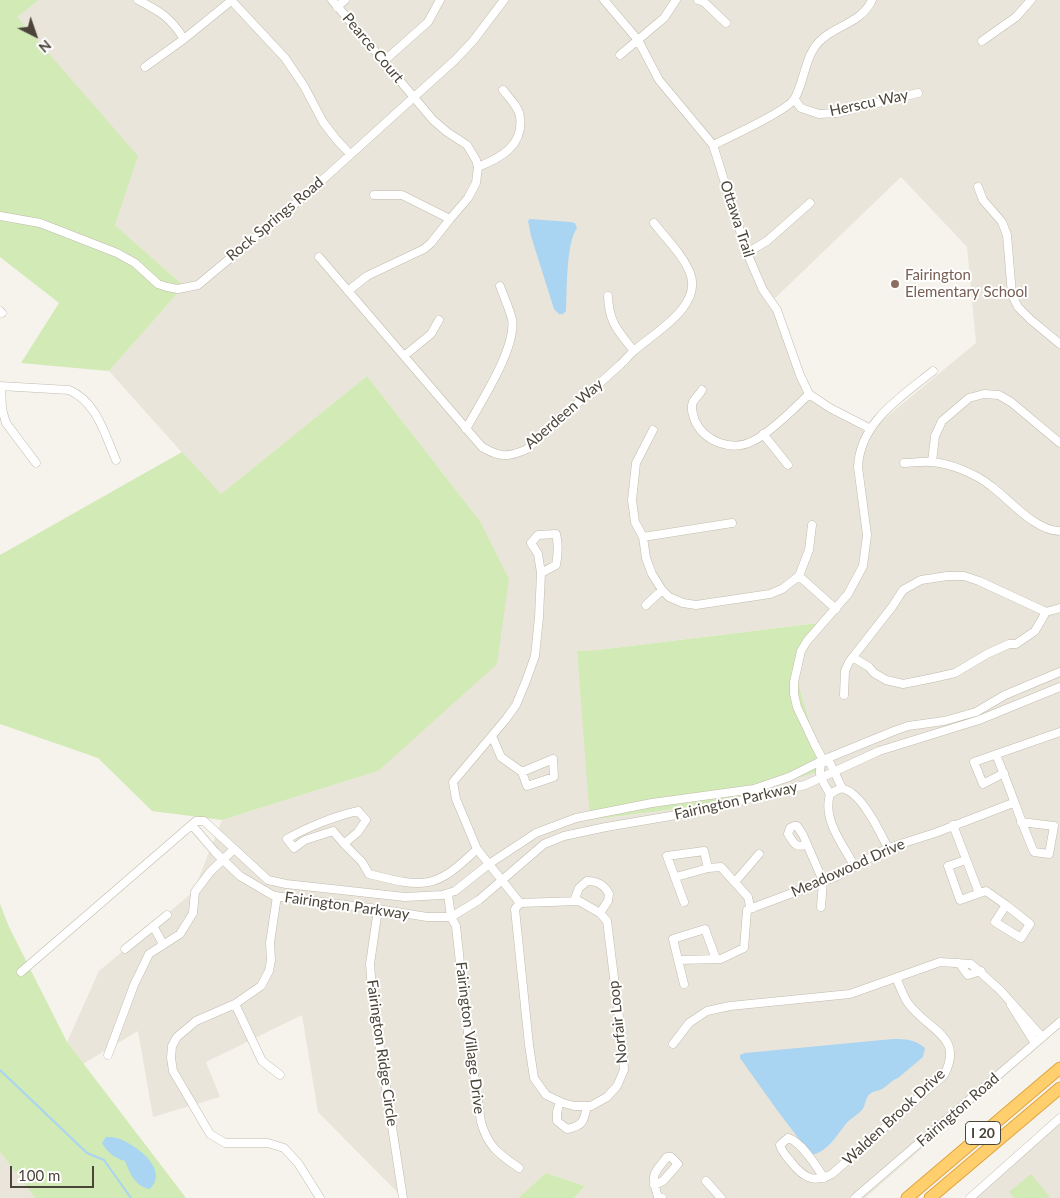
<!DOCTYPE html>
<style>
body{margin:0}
#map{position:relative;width:1060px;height:1198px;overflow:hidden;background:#f6f3ec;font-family:Lato,sans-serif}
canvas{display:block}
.north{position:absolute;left:10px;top:10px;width:50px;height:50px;-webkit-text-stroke:4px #fff;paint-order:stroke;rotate:139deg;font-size:14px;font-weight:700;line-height:20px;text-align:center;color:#4b4439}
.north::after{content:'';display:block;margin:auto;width:18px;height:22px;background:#4b4439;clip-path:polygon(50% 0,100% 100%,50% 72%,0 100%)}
.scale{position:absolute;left:10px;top:1166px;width:84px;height:22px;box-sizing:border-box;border:2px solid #4b4439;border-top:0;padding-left:6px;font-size:15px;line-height:18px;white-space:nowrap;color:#4b4439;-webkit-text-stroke:4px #fff;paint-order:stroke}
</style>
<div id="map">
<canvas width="1060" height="1198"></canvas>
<div class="north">N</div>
<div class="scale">100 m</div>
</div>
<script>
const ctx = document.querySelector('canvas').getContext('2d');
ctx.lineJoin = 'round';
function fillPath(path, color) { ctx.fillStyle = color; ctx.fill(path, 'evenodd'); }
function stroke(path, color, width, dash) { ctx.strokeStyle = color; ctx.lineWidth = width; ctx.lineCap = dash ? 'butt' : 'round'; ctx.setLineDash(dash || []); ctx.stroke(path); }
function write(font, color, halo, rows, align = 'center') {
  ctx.font = font + ' Lato,sans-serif'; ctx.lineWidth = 4; ctx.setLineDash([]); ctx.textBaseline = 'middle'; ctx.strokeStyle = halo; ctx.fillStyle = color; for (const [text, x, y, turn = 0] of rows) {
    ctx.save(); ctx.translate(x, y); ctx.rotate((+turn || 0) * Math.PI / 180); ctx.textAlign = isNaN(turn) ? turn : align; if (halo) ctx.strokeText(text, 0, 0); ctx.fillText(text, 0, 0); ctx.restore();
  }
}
const residential = new Path2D(`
 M39,0H1060V1028L865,1198H574L585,1186L546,1173L518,1198H403L318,1112L302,1015L206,1062L220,1097L153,1117L138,1031L83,1064L67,1042L99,971L193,892L222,820L378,771L480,521L367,376L220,495L109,371L184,286L115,225L17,17ZM901,177L967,247L976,343L867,433L819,401L800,380L771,302ZM817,623L796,676L824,770L713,804L591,820L577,651L598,650Z
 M1060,1115V1198H965L972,1192Z
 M0,1152L35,1198H0Z`);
const green = new Path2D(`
 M0,0H39L17,17L138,156L115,225L184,286L109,371L21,363L59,303L0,257Z
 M367,376L480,521L509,579L497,664L378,771L222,820L152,811L98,758L0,724V555L182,452L221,494Z
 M818,623L796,676L824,770L713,804L590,820L577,651L598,650Z
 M0,904L9,927L67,1042L186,1198H35L0,1152Z
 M546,1173L585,1186L574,1198H518Z
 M1031,1174L1050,1197L1048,1198H1014L1009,1192Z`);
const water = new Path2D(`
 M530,219L571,222L575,223L577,228C566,243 567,290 566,311L563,314H559L554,309L531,236L528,221Z
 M893,1039C906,1039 914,1039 925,1048L923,1057L898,1078C891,1080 888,1086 882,1089C878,1091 874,1091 871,1093C865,1097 866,1105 862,1110C857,1116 849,1119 845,1125C835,1138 827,1152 811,1155L777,1110L740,1058V1055L745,1053Z
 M106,1137C109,1137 114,1137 117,1138C135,1144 170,1169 150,1189C136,1187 130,1174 125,1161C114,1158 108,1153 102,1143Z`);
const stream = new Path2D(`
 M0,1070L87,1153L104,1160L131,1198`);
const minor = new Path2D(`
 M138,0C161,12 170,17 184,39
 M231,0L285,58L304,86L323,122L336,139L350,154
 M332,0L433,120L447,132L467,145L476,160L478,167L476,183L468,198L450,219L431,243L424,249L367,276L348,291
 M604,0L638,40L659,80L713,145L747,253L763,290L777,310L800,375L809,394L830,408L869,428
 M698,0L704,2L726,23
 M337,7L345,0
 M982,41L1016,17L1031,0
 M620,55L664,18L676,0
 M384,61L428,22L440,0
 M145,67L184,39L231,1
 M795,100L801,108L819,114L837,113L918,93
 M713,145C728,138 789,110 795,98C805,80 805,53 822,39C838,25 862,22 872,0
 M478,167C500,158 524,146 520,117C519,107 509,98 503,90
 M978,187L983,200L1002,222L1007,235L1012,295L1018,307L1031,320L1060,344
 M374,195H402L450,219
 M0,216L40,223L117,253L135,263L158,284L167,287L178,289L198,285L308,193L455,60L473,41L504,0
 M747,253L767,241L810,203
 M319,257L482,447C499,457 508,458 527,449L621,364C626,359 630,354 635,350C655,332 703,306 690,273C683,255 666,239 654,223
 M608,296C609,323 618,331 634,351
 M0,311L2,313
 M404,356L431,334L439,320
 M0,386L69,390C97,402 105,435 116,460
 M1,386L2,409L6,423L36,463
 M702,390C700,394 695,398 693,402C690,409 693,414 695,421C705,442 732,452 753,441C768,434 797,406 809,394
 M466,429C480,403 517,348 512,319C509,308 504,297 500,286
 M653,430L636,463L632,500L635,522L643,537L646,558L652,574L662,590L669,597L683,603L696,605L770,594L782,589L799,576L809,550L812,525
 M763,434L788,465
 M932,462L935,436L942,421L969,398L984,394L999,395L1011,402L1060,443
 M904,463C913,463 922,461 931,462C950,463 976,474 991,486C1010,500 1035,531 1060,531
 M643,537L732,523
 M799,576L836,609
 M646,605L662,590
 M854,658L869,667L874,673L886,680L903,684L933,678L955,673L987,654L1009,644H1016L1035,631L1046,612
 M844,695L845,671L849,662L892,607L903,590L921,580L947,576H964L979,581L1046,612L1060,608
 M492,736L501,757L522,772L527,786L554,777L553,759L522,772
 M996,755C1010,787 1020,820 1034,852L1049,854L1054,826L1021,822
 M823,760C816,774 822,780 830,794
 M1004,773L983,784L974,762L1060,732
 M842,788L830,763L823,760L815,745L797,707L794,694V682L801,651L807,641L848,594L863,566L867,535L858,467C860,422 901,397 933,371
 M358,811L366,820L358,832L345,843V845L333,831L305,840L294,848L287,839C305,828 338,815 358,811Z
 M192,825L215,852L240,876L274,896L378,909L427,917H451L479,900L544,844L564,836L606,827L694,812L805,785L879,751L979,720L1060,687
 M953,825L979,893
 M345,845L362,862L369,874C424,888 435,890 477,849
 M806,845C795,848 794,843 788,834L790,828L794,826H797L803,835L823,881L821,907
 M966,860L948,866L960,900L986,891L1006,905
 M855,867C843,845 822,819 830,794C834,792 840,787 844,789C862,794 880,832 888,848
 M676,877L708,868L721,867L748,897L750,906L753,908
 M735,882L759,854
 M448,894L451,917L456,926L466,1019L481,1122C488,1147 499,1154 519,1168
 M277,896L270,943L271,960L269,971L261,986L235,1004L196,1021L177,1037L172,1046L171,1058L173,1071L210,1134L225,1143H268L284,1148L298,1163L320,1198
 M574,901L579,888L587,881C597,881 604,884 609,894L608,901L600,913
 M684,902L667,856L704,851L708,868
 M520,903L515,909L529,1045L534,1078L546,1095L563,1103L574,1106H591L607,1097L617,1086L624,1070L622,1042L607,921L600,913L579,901L520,903L477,849L456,799L453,782L506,719L516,705L526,681L535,656L539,617L541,573L556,565C558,554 559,545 556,534L538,535L531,543L538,554L541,573
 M1006,905L1030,924L1021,938L995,922Z
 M378,909L370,964L373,1003L403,1198
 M153,926L163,944
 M125,949L167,915
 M678,960L721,959L744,948L747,910L835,877L888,848L935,833L1013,803
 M959,963L968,975L981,971
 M21,972L196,821H204L268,880L286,884L405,897L442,895L455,891L489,864L536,833L576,818L652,803L754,789L789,777L823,760L894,731L908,726L944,721L976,712L1005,695L1060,672
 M684,984L673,939L705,929L716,959
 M235,1004L262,1061L280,1075
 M1011,1005L1035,1043
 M673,1044L689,1023L707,1011L730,1006L850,994L940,962L971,964L1000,990L1042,1037
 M108,1055L134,985L149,954L180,934L193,913L195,892L210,872L234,849
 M560,1102L557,1112V1121L567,1129C583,1126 584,1121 587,1106
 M824,1178C817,1167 801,1141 788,1138L780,1145C782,1152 786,1156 791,1162C803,1177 813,1184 832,1174L944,1075C965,1036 928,1031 908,1003C903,996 900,986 896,978
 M706,1181L721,1198
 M654,1185L663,1181L678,1164L671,1157H667C652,1176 651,1174 658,1197L662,1198
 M855,1198L1060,1022
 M970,1198L1060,1118`);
const highway = new Path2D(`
 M907,1198L1060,1068
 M930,1198L1060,1088`);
const markers = [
 [895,284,5,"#8d6e63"]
];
const shields = [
 [983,1133,35]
];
const shieldNames = [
 ["I 20",983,1133]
];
const streetNames = [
 ["Pearce Court",373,48,50],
 ["Herscu Way",869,103,-12],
 ["Rock Springs Road",275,219,-40],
 ["Ottawa Trail",737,219,72],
 ["Aberdeen Way",564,414,-41],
 ["Fairington Parkway",736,801,-13],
 ["Meadowood Drive",848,868,-24],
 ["Fairington Parkway",347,906,8],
 ["Norfair Loop",618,1022,-96],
 ["Fairington Village Drive",470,1038,83],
 ["Fairington Ridge Circle",382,1053,82],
 ["Fairington Road",958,1110,-41],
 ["Walden Brook Drive",894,1117,-43]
];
const educationNames = [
 ["Fairington",905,275],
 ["Elementary School",905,292]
];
fillPath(residential, '#eae5da');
fillPath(green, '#d2eab5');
fillPath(water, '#a9d4f2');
stroke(stream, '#a9d4f2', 2);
stroke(minor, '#c2bbae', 9);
stroke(highway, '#e0a43c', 13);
stroke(minor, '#fff', 8);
stroke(highway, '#ffcf6e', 11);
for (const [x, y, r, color] of markers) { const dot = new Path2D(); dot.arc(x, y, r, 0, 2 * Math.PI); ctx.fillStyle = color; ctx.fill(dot); stroke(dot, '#fff', 2); }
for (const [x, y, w] of shields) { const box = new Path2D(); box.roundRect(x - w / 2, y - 11.5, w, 23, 4); ctx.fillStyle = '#fff'; ctx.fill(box); stroke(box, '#4b4439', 1); }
write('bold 14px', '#4b4439', null, shieldNames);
write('15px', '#4b4439', '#fff', streetNames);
write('15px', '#785e54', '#fff', educationNames, 'left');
</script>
